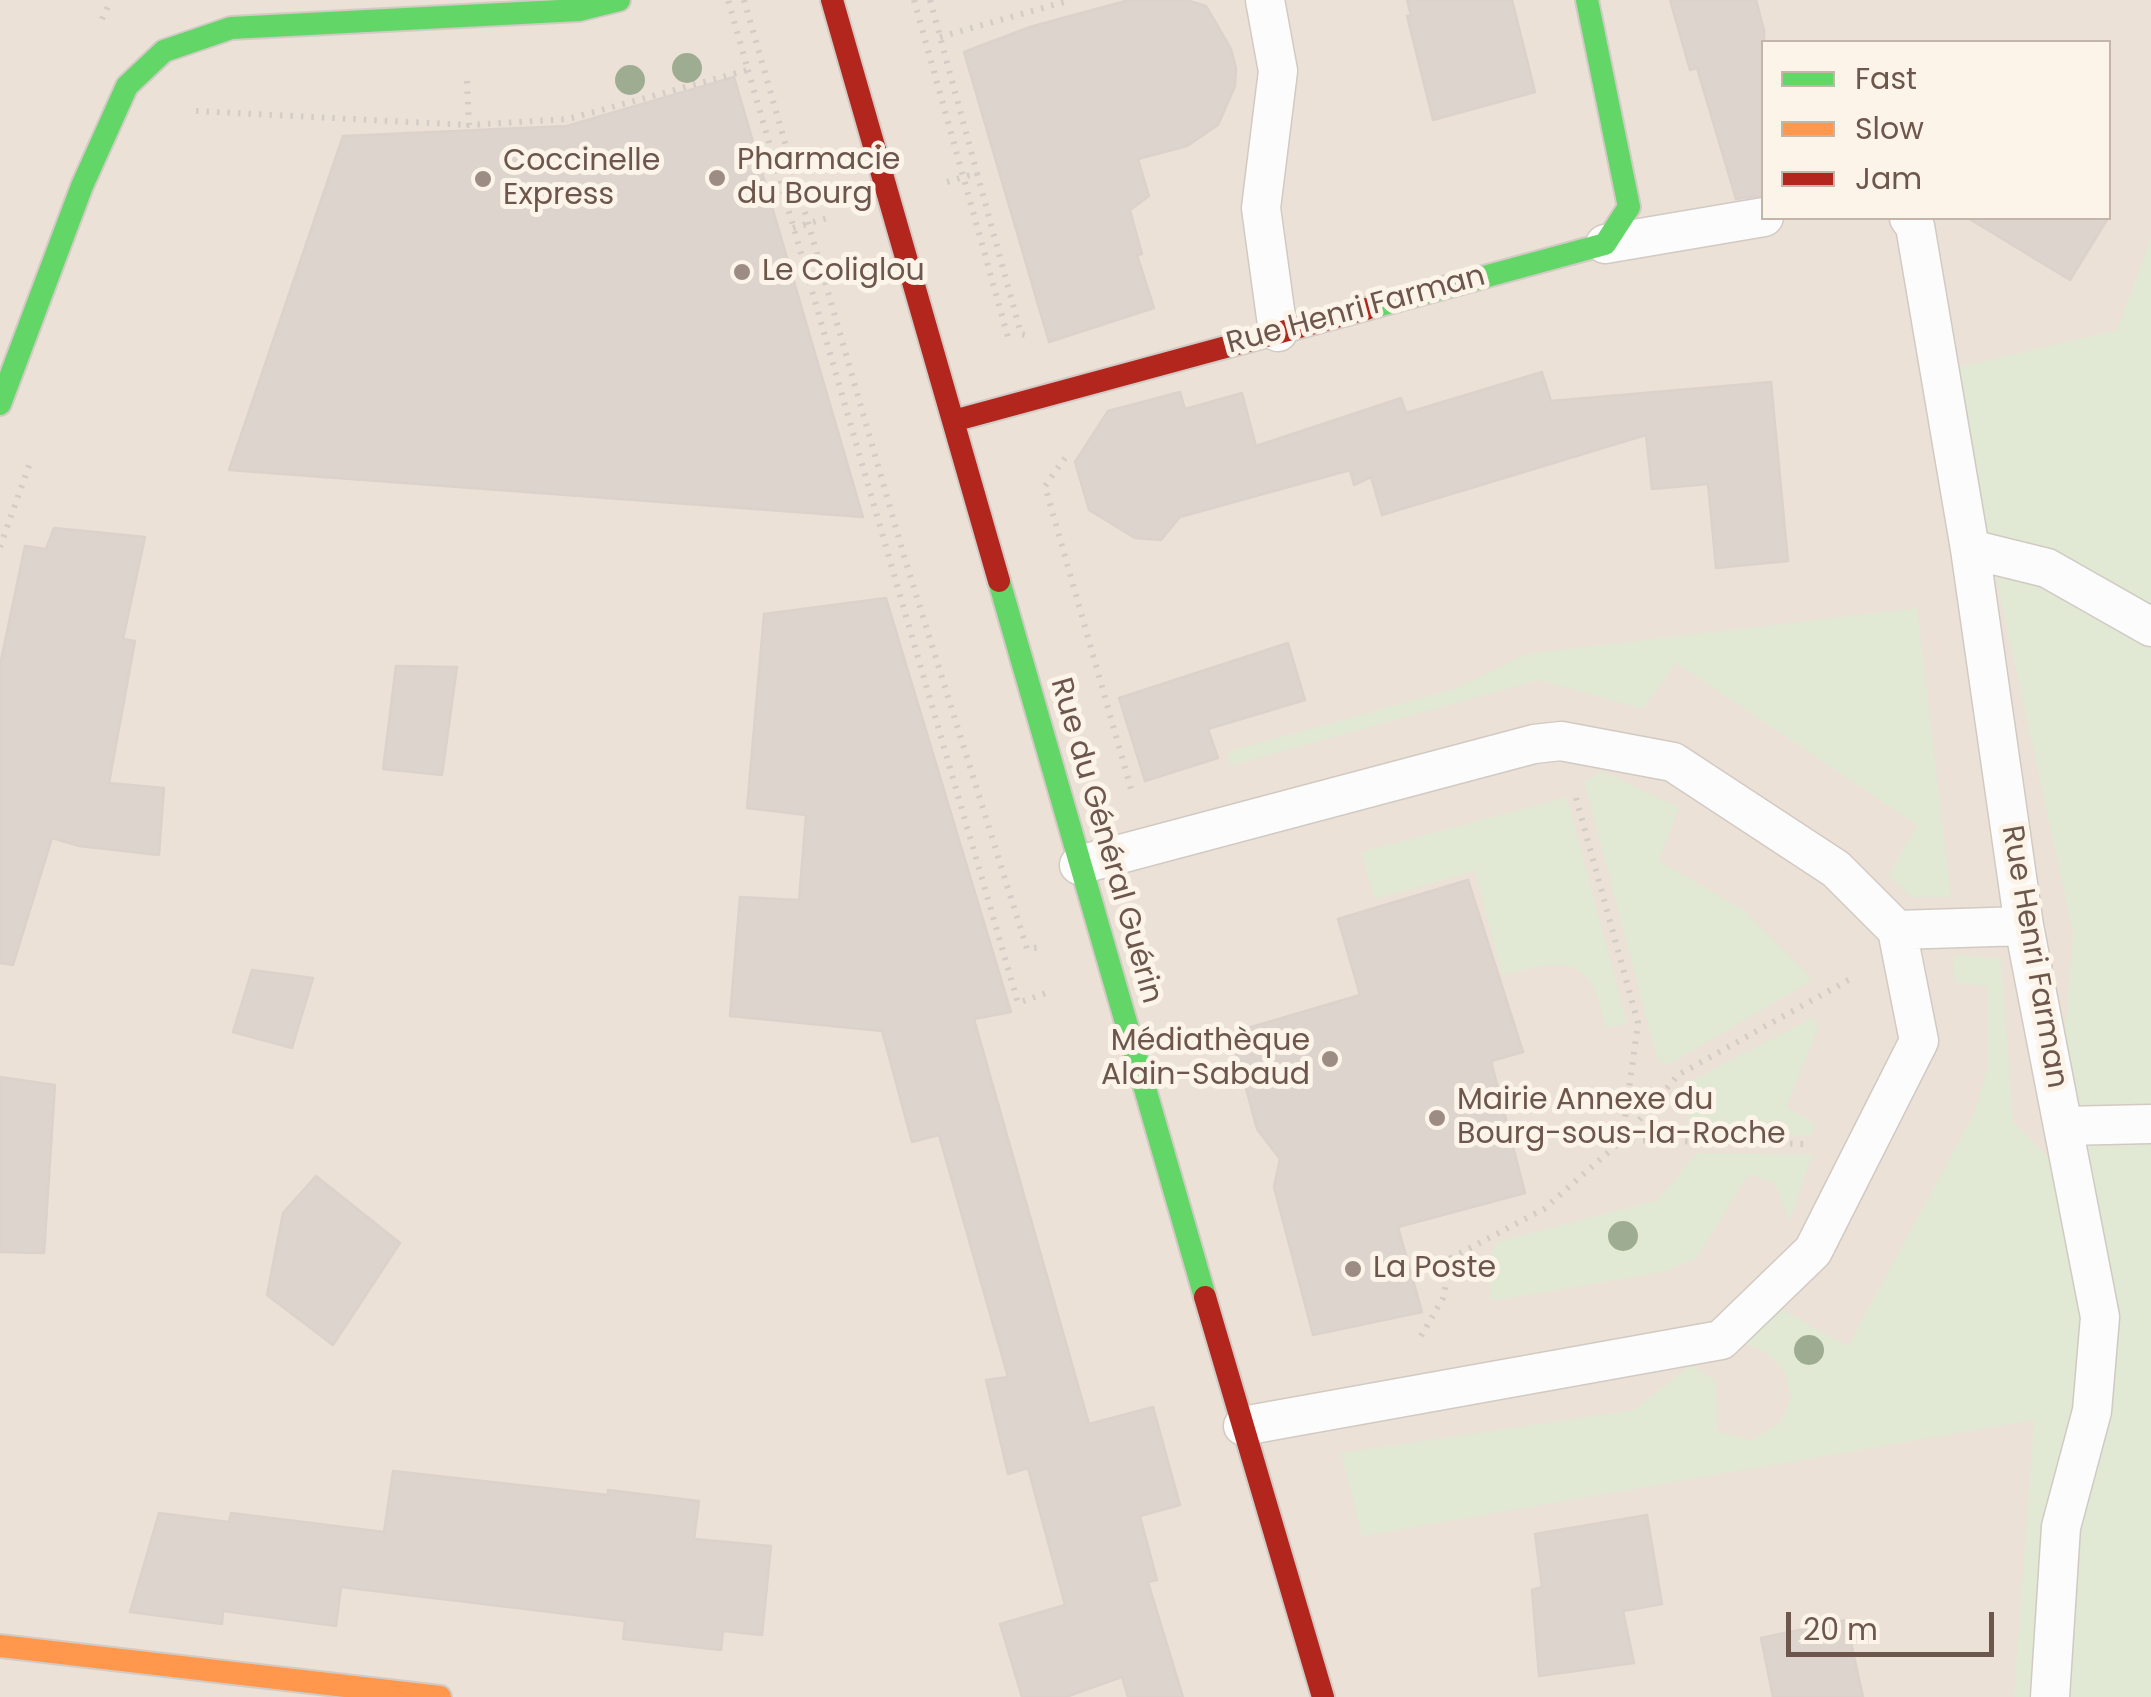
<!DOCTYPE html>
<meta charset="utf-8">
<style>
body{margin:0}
#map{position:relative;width:2151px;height:1697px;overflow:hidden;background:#f4eee8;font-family:Poppins,sans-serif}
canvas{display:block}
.legend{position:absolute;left:1761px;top:40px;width:350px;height:180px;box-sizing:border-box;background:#fcf4e8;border:2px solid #c3b5aa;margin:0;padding:12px 18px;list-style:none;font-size:30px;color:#6d574c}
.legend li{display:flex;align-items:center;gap:20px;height:50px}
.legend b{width:50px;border:2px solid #c3b5aa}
.scale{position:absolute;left:1786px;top:1612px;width:208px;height:45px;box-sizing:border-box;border:5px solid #6d574c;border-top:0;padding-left:12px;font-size:30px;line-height:35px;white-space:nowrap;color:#6d574c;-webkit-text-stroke:8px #fcf4e8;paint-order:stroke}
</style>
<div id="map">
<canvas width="2151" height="1697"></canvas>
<ul class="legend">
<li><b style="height:12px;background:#63d668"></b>Fast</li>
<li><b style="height:12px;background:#ff974d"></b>Slow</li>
<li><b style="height:12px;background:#b3261e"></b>Jam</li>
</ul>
<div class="scale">20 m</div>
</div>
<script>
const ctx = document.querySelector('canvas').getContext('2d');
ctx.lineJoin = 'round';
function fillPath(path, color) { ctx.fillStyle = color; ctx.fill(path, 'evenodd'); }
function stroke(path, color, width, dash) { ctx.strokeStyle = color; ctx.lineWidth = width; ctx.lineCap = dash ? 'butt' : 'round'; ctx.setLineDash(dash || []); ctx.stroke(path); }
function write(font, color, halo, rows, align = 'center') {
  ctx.font = font + ' Poppins,sans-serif'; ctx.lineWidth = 10; ctx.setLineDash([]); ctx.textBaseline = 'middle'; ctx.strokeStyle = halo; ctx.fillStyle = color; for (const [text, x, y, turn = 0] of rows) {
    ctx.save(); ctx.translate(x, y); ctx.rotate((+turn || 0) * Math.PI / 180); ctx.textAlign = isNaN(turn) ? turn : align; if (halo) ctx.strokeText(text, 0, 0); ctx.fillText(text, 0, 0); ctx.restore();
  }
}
const residential = new Path2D(`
 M0,0H2151V1697H0ZM1764,42H2108V218H1764Z`);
const green = new Path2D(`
 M2151,238V1697H2014L2034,1420L1362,1536L1341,1453L1634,1410L1691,1365L1716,1381L1718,1432L1751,1440L1780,1423L1791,1398L1785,1372L1764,1351L1740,1342L1775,1302L1786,1312L1848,1346L1975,1111L1988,1066V986L1955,983L1953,955L2001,958L2013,1122L2050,1159L2054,1170L2073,933L1951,369L2117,330Z
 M1917,608L1951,897H1912L1888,876L1917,825L1676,663L1643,709L1539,680L1230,766L1227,752L1454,689L1527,654Z
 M1601,771L1679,807L1659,861L1744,910L1813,980L1668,1065L1658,1062L1584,781Z
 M1567,797L1627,1024L1605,1028C1593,954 1565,959 1502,975L1475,871L1375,899L1361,852Z
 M1813,1017L1819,1026L1786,1107L1816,1124L1810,1136L1688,1128L1685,1084Z
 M1696,1153L1813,1154L1789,1222L1775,1183L1749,1174L1697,1258L1664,1272L1491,1301L1489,1259L1496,1242L1658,1200Z`);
const building = new Path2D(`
 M1129,0H1186L1206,6L1231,49L1236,68L1235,86L1218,125L1187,146L1138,159L1149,196L1130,210L1142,254L1137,255L1154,308L1049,342L964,52L1030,27Z
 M1407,0H1512L1535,92L1433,120L1407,16L1411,15Z
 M1670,0H1756L1764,30V195L1736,199L1697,68L1690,70Z
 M734,77L863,517L229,470L343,136L567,126Z
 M1968,218H2108L2070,280Z
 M1542,372L1551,401L1771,382L1788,561L1716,568L1708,484L1652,489L1646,435L1382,515L1371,477L1354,485L1350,470L1180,517L1161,540L1135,538L1089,510L1075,462L1108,411L1180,392L1185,409L1242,393L1256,446L1401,398L1406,413Z
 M54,528L145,537L123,639L135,641L109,783L164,788L159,855L79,846L52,838L13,965L0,963V665L25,546L46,549Z
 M886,598L1011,1012L974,1019L1089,1424L1153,1407L1180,1505L1140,1516L1157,1580L1148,1582L1183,1697H1128L1122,1677L1066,1697H1022L1000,1624L1065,1605L1028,1468L1008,1474L986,1380L1008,1377L939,1135L912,1142L882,1031L730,1016L740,897L799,900L806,815L747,808L764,614Z
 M1288,643L1305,700L1208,729L1218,758L1145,781L1119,698Z
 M396,666L457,667L442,775L383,769Z
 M1468,880L1523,1052L1491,1061L1525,1193L1398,1227L1422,1312L1313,1335L1274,1187L1280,1159L1257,1129L1231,1033L1360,995L1338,919Z
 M252,970L313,978L292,1048L233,1032Z
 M0,1077L55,1085L44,1253L0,1252Z
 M316,1176L400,1243L333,1345L267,1295L283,1213Z
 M393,1471L608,1495V1490L699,1501L694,1539L771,1546L762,1635L723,1631L721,1650L623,1639L625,1621L341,1587L336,1626L223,1611L222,1624L130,1612L159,1513L229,1522L231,1513L384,1532Z
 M1647,1515L1662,1604L1623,1611L1634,1663L1539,1676L1532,1590L1542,1587L1535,1534Z
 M1846,1620L1863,1697H1773L1761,1638Z`);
const path = new Path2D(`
 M744,0L904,556L1027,949L1040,947
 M914,0L1009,341
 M930,0L977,173
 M102,19L111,0
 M940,37L1071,0
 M748,70L1018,1003L1049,992
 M467,81L469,125L568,119L748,70L728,0
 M196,111L469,125
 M947,182L977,173L1021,334L1026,335
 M793,228L830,217
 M1065,458L1045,486L1133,796
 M0,547L31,460
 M1576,798L1638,1023L1622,1140L1678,1075L1852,978
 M1421,1336L1443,1298L1451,1258L1544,1209L1622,1140L1806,1144`);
const lane = new Path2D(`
 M1265,0L1278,71L1261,208L1278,332
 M1909,218L1915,226L1970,549L2024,926L2100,1317L2092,1411L2061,1527L2050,1697
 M1605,244L1764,217
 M1970,549L2047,568L2151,627
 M1079,865L1534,744L1561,741L1673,762L1836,869L1897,930L1919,1041L1813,1251L1721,1340L1243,1426
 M1897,930L2024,926
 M2063,1126L2151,1124`);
const fast = new Path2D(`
 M1366,309L1605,244L1629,207L1587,0
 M0,404L82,186L127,86L164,51L231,28L579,10L619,0
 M999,581L1205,1297`);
const slow = new Path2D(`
 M0,1646L440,1697`);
const jam = new Path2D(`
 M832,0L999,581
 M953,421L1366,309
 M1205,1297L1323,1697`);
const trees = [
 [687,68],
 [630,80],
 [1623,1236],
 [1809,1350]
];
const markers = [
 [717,178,10,"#9c8c83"],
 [483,179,10,"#9c8c83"],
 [742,272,10,"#9c8c83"],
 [1330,1059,10,"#9c8c83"],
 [1437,1118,10,"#9c8c83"],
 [1353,1269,10,"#9c8c83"]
];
const poiNames = [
 ["Pharmacie",737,161],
 ["du Bourg",737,195],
 ["Coccinelle",503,162],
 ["Express",503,196],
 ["Le Coliglou",762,272],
 ["Médiathèque",1310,1042,"right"],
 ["Alain-Sabaud",1310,1076,"right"],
 ["Mairie Annexe du",1457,1101],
 ["Bourg-sous-la-Roche",1457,1135],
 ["La Poste",1373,1269]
];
const streetNames = [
 ["Rue Henri Farman",1356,311,-15],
 ["Rue du Général Guérin",1105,841,74],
 ["Rue Henri Farman",2033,957,80]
];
fillPath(residential, '#ece1d6');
fillPath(green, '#e1e8d4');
fillPath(building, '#ddd4ce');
stroke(building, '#dcd2cb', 2.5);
stroke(lane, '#d1cac3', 41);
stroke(fast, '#d2cbc5', 26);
stroke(slow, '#d2cbc5', 26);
stroke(jam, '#d2cbc5', 26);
stroke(path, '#d3ccc7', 6, [2.5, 8]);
stroke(lane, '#fdfcfc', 38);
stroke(fast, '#63d668', 22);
stroke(slow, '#ff974d', 22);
stroke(jam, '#b3261e', 22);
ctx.fillStyle = '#9ead91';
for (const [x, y] of trees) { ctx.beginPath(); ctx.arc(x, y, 15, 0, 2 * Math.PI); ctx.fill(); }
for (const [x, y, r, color] of markers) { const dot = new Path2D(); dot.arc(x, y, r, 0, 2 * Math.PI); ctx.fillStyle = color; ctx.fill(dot); stroke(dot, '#fcf4e8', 4); }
write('30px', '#6d574c', '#fcf4e8', poiNames, 'left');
write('30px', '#6d574c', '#fcf4e8', streetNames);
</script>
